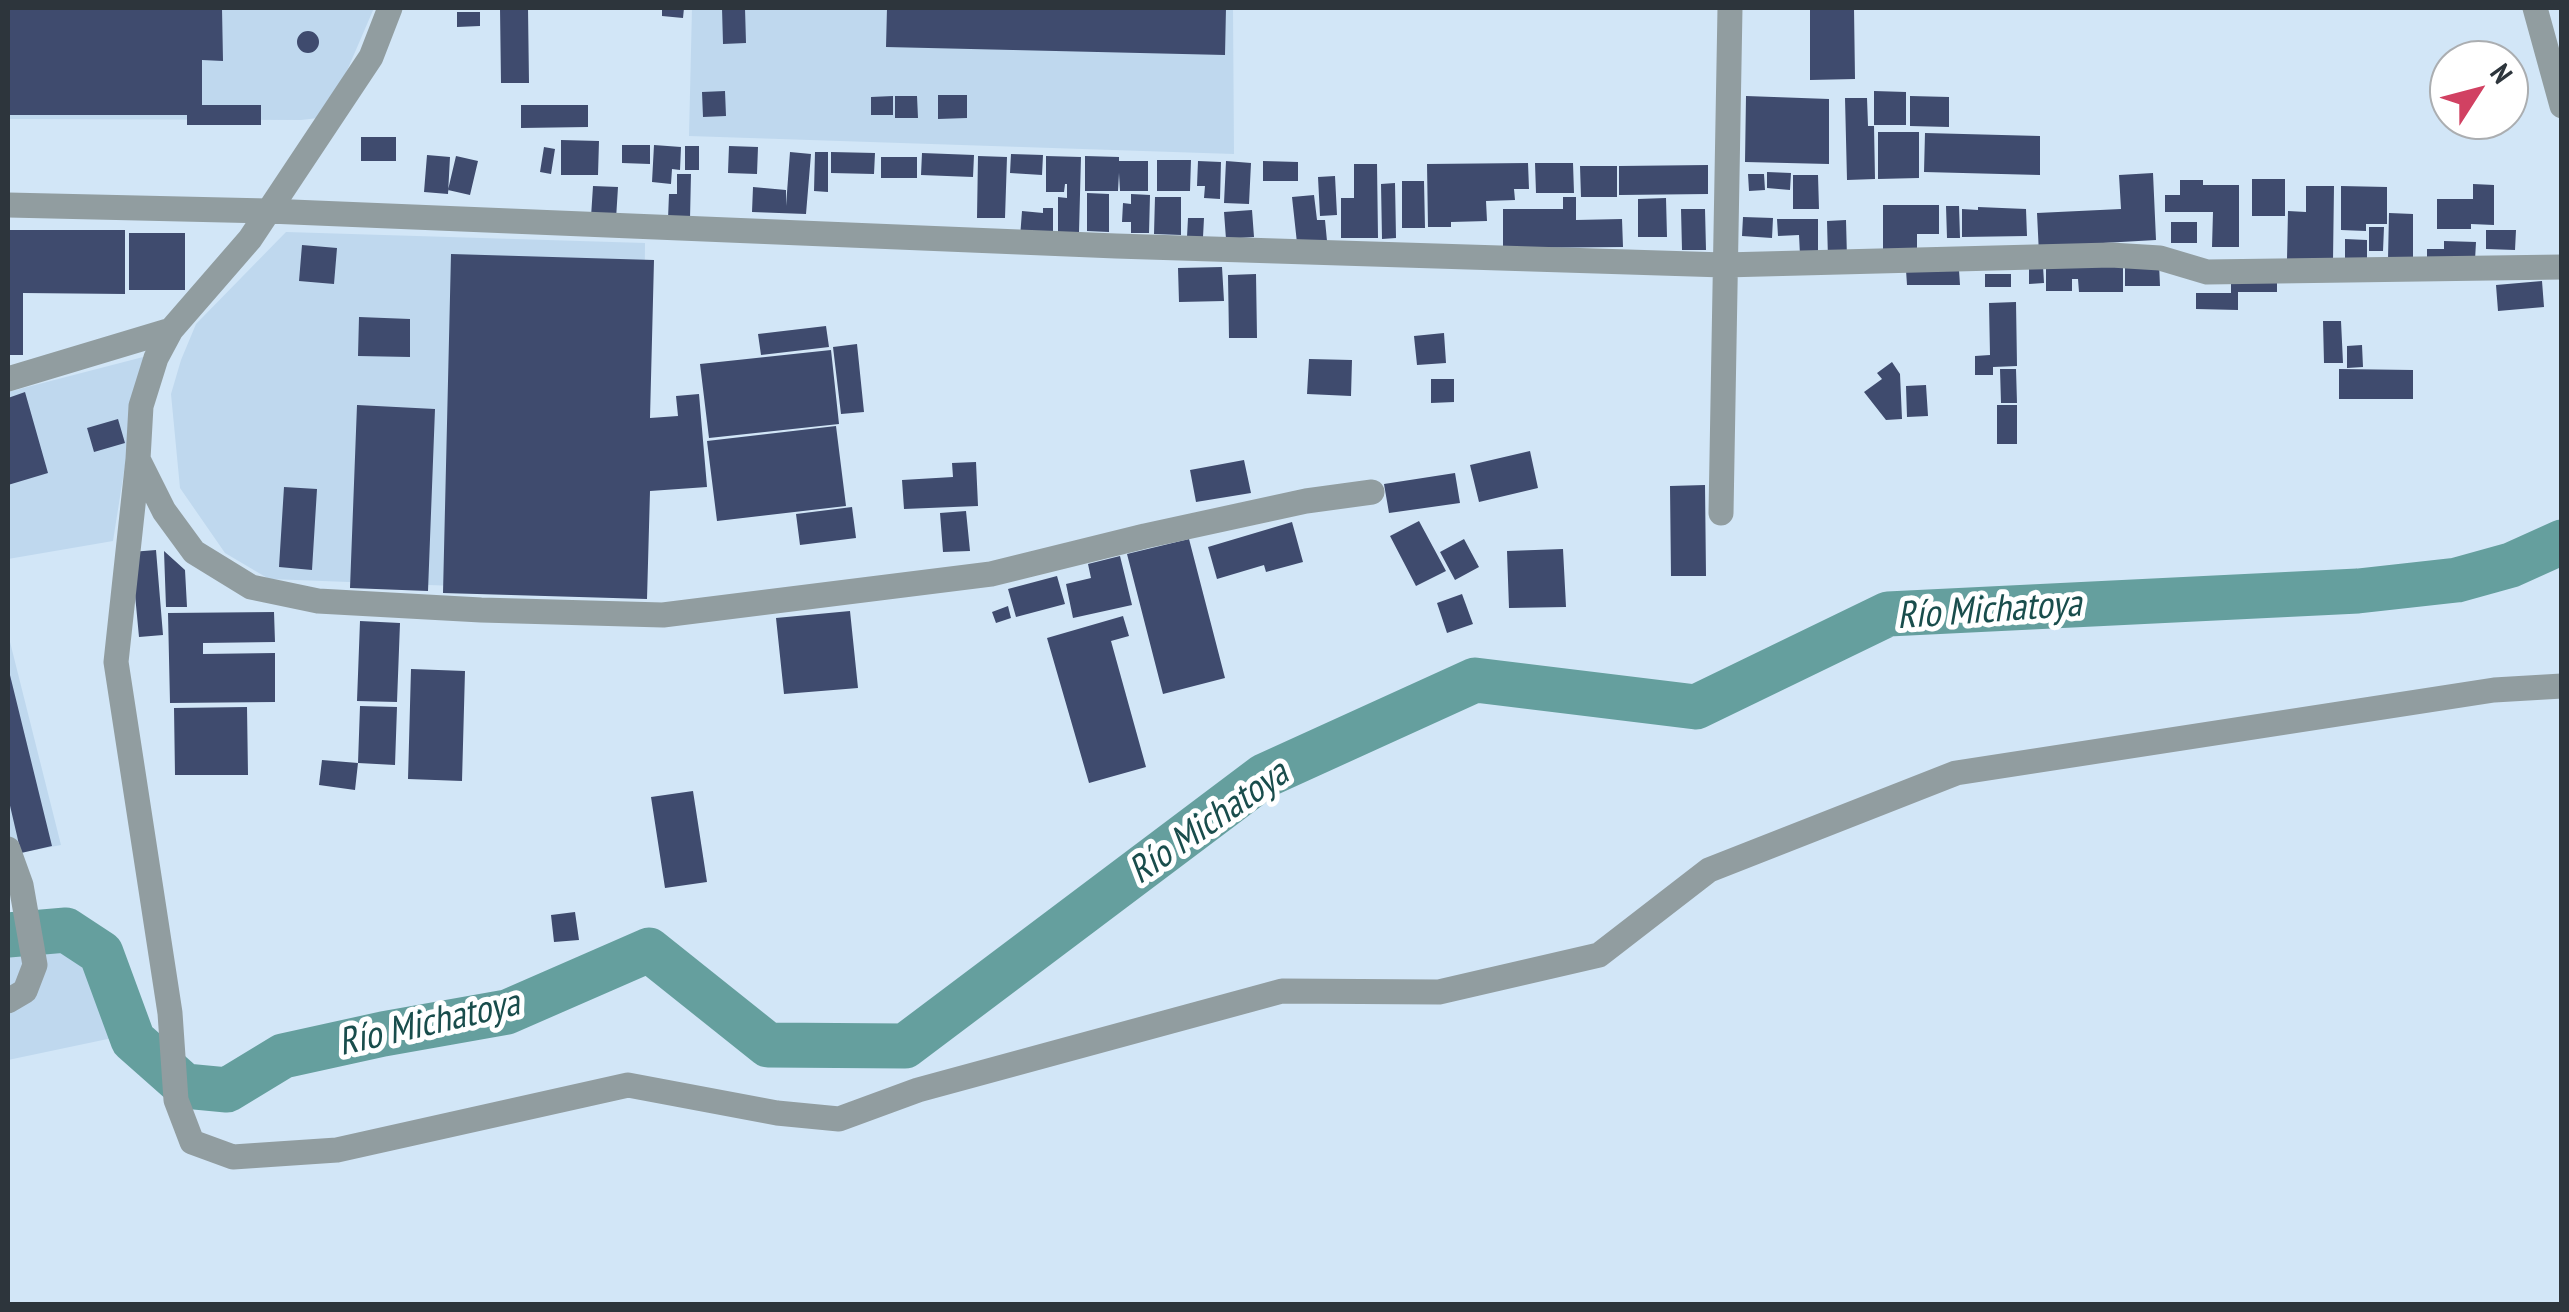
<!DOCTYPE html>
<meta charset="utf-8">
<style>
body{margin:0}
#map{position:relative;width:2569px;height:1312px;overflow:hidden;background:#d2e6f7;font-family:"PT Sans Narrow",sans-serif}
canvas{display:block}
.frame{position:absolute;inset:0;border:10px solid #2d353c;pointer-events:none}
.north{position:absolute;left:2429px;top:40px;width:100px;height:100px;box-sizing:border-box;background:#fff;border:2px solid #abaeb1;border-radius:50%;rotate:54deg;font-size:28px;font-weight:700;line-height:40px;text-align:center;color:#2d353c}
.north::after{content:'';display:block;margin:auto;width:35px;height:45px;background:#d14162;clip-path:polygon(50% 0,100% 100%,50% 72%,0 100%)}
</style>
<div id="map">
<canvas width="2569" height="1312"></canvas>
<div class="frame"></div>
<div class="north">N</div>
</div>
<script>
const ctx = document.querySelector('canvas').getContext('2d');
ctx.lineJoin = 'round';
function fillPath(path, color) { ctx.fillStyle = color; ctx.fill(path, 'evenodd'); }
function stroke(path, color, width, dash) { ctx.strokeStyle = color; ctx.lineWidth = width; ctx.lineCap = dash ? 'butt' : 'round'; ctx.setLineDash(dash || []); ctx.stroke(path); }
function write(font, color, halo, rows, align = 'center') {
  ctx.font = font + ' "PT Sans Narrow",sans-serif'; ctx.lineWidth = 10; ctx.setLineDash([]); ctx.textBaseline = 'middle'; ctx.strokeStyle = halo; ctx.fillStyle = color; for (const [text, x, y, turn = 0] of rows) {
    ctx.save(); ctx.translate(x, y); ctx.rotate((+turn || 0) * Math.PI / 180); ctx.textAlign = isNaN(turn) ? turn : align; if (halo) ctx.strokeText(text, 0, 0); ctx.fillText(text, 0, 0); ctx.restore();
  }
}
const built = new Path2D(`
 M8,8H374L327,117L301,120L8,119Z
 M692,8H1233L1234,154L689,136Z
 M286,232L645,243L642,593L269,579L225,553L180,488L171,394L181,360L196,324Z
 M147,356L135,402L113,541L8,559V392Z
 M8,634L61,845L14,854L8,831Z
 M74,944L122,1036L8,1060V951Z`);
const river = new Path2D(`
 M8,935L66,930L101,953L133,1040L185,1086L227,1090L283,1056L383,1034L507,1012L649,950L768,1045L905,1046L1264,776L1475,680L1696,707L1888,614L2358,591L2457,580L2511,565L2562,542`);
const building = new Path2D(`
 M8,8H222L223,61L202,60V105H261V125H187V115H8Z
 M500,8H528L529,83H501Z
 M662,8H684L683,18L662,16Z
 M722,8H745L746,43L723,44Z
 M887,8H1226L1225,55L886,47Z
 M1810,8H1854L1855,79L1810,80Z
 M457,12H480V26L457,27Z
 M297 42a11 11 0 1 1 22 0a11 11 0 1 1-22 0Z
 M725,91L726,116L703,117L702,92Z
 M1874,91L1906,92V125H1874Z
 M938,95H967V118L938,119Z
 M893,96V115H871V97Z
 M895,96H917L918,118H895Z
 M1746,96L1829,99V164L1745,162Z
 M1910,96L1949,97V127L1910,126Z
 M1845,98H1867L1868,126H1874L1875,179L1847,180Z
 M521,105H588V127L521,128Z
 M1878,132H1919V178L1878,179Z
 M1925,133L2040,136V175L1924,172Z
 M361,137H396V161H361Z
 M561,140L599,141L598,175H561Z
 M622,145H650V164L622,163Z
 M654,145L681,147L680,170L672,169L671,184L652,182Z
 M685,146H699V170H685Z
 M729,146L758,147L757,174L728,173Z
 M544,147L555,149L551,174L540,172Z
 M790,152L811,154L806,214L752,212L753,187L786,190V206Z
 M815,152H828V192L814,191Z
 M831,152L875,153L874,174L831,173Z
 M922,153L974,155L973,177L921,175Z
 M1011,154L1043,155L1042,175L1010,173Z
 M427,155L450,157L448,194L424,192Z
 M456,156L478,161L470,195L448,190Z
 M978,156L1007,157L1005,218H977Z
 M1046,156L1081,157L1079,232H1058V197L1067,198V184H1065L1064,192H1046Z
 M1085,156L1119,157V161H1148V191H1120L1119,173L1118,191H1085Z
 M881,157H917V178H881Z
 M1157,160H1191L1190,191H1157Z
 M1198,161L1221,162L1220,199L1204,198L1205,186H1197Z
 M1226,161L1251,163L1249,204L1224,203Z
 M1263,161L1298,162V181H1263Z
 M1528,163L1529,189H1514L1515,200L1486,201L1487,221L1451,222V227H1428L1427,164Z
 M1535,163H1573L1574,193H1536Z
 M1354,164H1377L1378,238H1341V198H1354Z
 M1708,165V194L1619,195V166Z
 M1580,166H1617V197H1581Z
 M1767,172L1791,173L1790,190L1767,188Z
 M2153,173L2156,240L2068,245L2039,254L2037,213L2121,209L2119,175Z
 M677,174H691L690,219H668L669,194H677Z
 M1748,174H1764L1765,190L1749,191Z
 M1793,175H1818L1819,209H1793Z
 M1335,176L1337,215L1320,216L1318,177Z
 M2252,179H2285V216H2252Z
 M2180,180H2203V185H2239V247H2212L2213,212H2165V195H2180Z
 M1402,181H1424L1425,228H1402Z
 M1395,183L1396,238L1382,239L1381,184Z
 M2473,184L2494,185V225L2471,224V229H2437V199H2473Z
 M593,186L618,187L616,219L591,217Z
 M2306,186H2334L2333,260L2287,259L2288,211L2306,212Z
 M2341,186L2387,187V224H2366V231L2341,230Z
 M1087,193L1109,194V232L1087,231Z
 M1131,194L1150,195L1149,233H1131V222H1122L1123,203L1131,204Z
 M1314,195L1317,220H1325L1327,241L1297,243L1292,197Z
 M1155,197H1181V235L1154,234Z
 M1563,197H1576V220L1622,219L1623,247L1503,248V209H1563Z
 M1666,198L1667,237H1638V199Z
 M1883,205H1939V234H1917V251H1883Z
 M1946,206H1959L1960,238H1947Z
 M1978,207L2026,209L2027,236L1962,237V209L1978,210Z
 M1043,208H1053V232L1020,238L1022,211L1043,213Z
 M1681,209H1705L1706,250H1682Z
 M1252,210L1254,237L1226,239L1224,212Z
 M2389,213L2413,214V260L2388,259Z
 M1743,217L1773,218L1772,238L1742,236Z
 M1188,218H1204L1203,237H1187Z
 M1777,219H1818V255H1800L1799,235L1778,236Z
 M1846,220L1847,258L1828,259L1827,221Z
 M2171,222H2197V243H2171Z
 M2369,227H2384L2383,251H2369Z
 M10,230H125V294L23,293V355H10Z
 M2486,230H2516L2515,250L2486,249Z
 M129,233H185V290H129Z
 M2345,239L2367,240V259H2345Z
 M2444,241L2476,242L2475,260H2427V249H2444Z
 M302,245L337,248L334,284L299,281Z
 M451,254L654,260L650,418L678,416L676,396L699,394L707,487L650,491L647,599L443,593Z
 M2159,263L2160,286H2125V264Z
 M2123,264V292H2079L2078,279H2072V291H2046V266Z
 M2029,266H2043L2044,283L2029,284Z
 M1222,267L1224,301L1179,302L1178,268Z
 M1906,270H1959L1960,285H1907Z
 M1256,274L1257,338H1229L1228,275Z
 M1985,274H2011V287H1985Z
 M2231,274H2277V292H2238V310L2196,309V293H2231Z
 M2542,281L2544,307L2498,311L2496,285Z
 M2016,302L2017,366L1993,367V375H1975V356L1990,355L1989,303Z
 M359,317L410,319V357L358,356Z
 M2323,321H2341L2343,363H2324Z
 M826,326L829,347L761,355L758,334Z
 M1444,333L1446,363L1417,365L1414,336Z
 M857,344L864,412L841,414L833,347Z
 M2362,345L2363,367L2347,368V346Z
 M831,350L839,424L709,438L700,364Z
 M1309,359L1352,360L1351,396L1307,394Z
 M1892,362L1900,374L1902,419L1886,420L1864,392L1882,379L1877,373Z
 M2000,369H2016L2017,403H2001Z
 M2339,369L2413,370V399H2339Z
 M1431,379H1454V402L1431,403Z
 M1926,385L1928,416L1907,417L1906,386Z
 M25,392L48,473L8,485V398Z
 M357,405L435,409L428,591L350,588Z
 M1997,405H2017V444H1997Z
 M118,419L125,443L94,452L87,428Z
 M836,426L846,506L717,521L707,441Z
 M1530,451L1538,488L1479,502L1470,465Z
 M1244,460L1251,493L1196,502L1190,470Z
 M976,462L978,506L904,509L902,480L953,477L952,463Z
 M1455,473L1460,503L1389,513L1384,484Z
 M1705,485L1706,576H1671L1670,486Z
 M284,487L317,489L312,570L279,567Z
 M852,507L856,538L800,545L796,514Z
 M966,511L970,551L943,552L940,513Z
 M1419,521L1446,571L1416,586L1390,536Z
 M1292,522L1303,562L1266,572L1264,565L1217,579L1208,547Z
 M1189,539L1225,678L1163,694L1127,554Z
 M1464,539L1479,567L1455,580L1440,552Z
 M1563,549L1566,607L1509,608L1507,551Z
 M156,550L163,635L139,637L131,552Z
 M164,551L185,570L187,607H166Z
 M1120,556L1132,605L1073,618L1066,584L1091,578L1088,564Z
 M1057,576L1065,604L1016,617L1008,589Z
 M1462,594L1473,624L1447,633L1437,603Z
 M1008,606L1011,618L996,623L992,612Z
 M850,611L858,688L784,694L776,618Z
 M274,612L275,642L203,643V654L275,653V702L170,703L168,613Z
 M1123,616L1129,636L1111,641L1146,767L1089,783L1047,638Z
 M360,621L400,623L397,702L357,701Z
 M411,669L465,671L462,781L408,779Z
 M9,671L52,846L21,853L8,797Z
 M360,706L397,707L395,765L358,763L355,790L319,785L322,760L358,763Z
 M247,707L248,775H175L174,708Z
 M693,791L707,882L665,888L651,797Z
 M575,912L579,940L554,942L551,915Z`);
const minor = new Path2D(`
 M390,8L371,57L250,239L171,330L156,358L141,406L138,459L116,662L170,1013L176,1100L192,1142L233,1157L337,1150L628,1085L777,1113L839,1119L918,1090L1282,991L1439,992L1599,955L1709,870L1956,773L2494,690L2562,686
 M2535,8L2562,106
 M8,205L268,211L1116,246L1724,265L2111,255L2160,258L2207,272L2562,267
 M8,379L171,330
 M138,459L164,511L194,552L251,587L318,601L481,610L663,615L991,574L1145,536L1306,501L1372,492
 M1721,513L1730,8
 M8,849L21,885L35,965L25,991L8,1001`);
const waterNames = [
 ["Río Michatoya",1989,611,-4],
 ["Río Michatoya",1209,823,-35],
 ["Río Michatoya",429,1024,-13]
];
fillPath(built, '#bfd8ee');
stroke(river, '#659f9e', 45);
fillPath(building, '#3f4b6e');
stroke(minor, '#919da0', 25);
write('italic 38px', '#194d4c', '#fff', waterNames);
</script>
